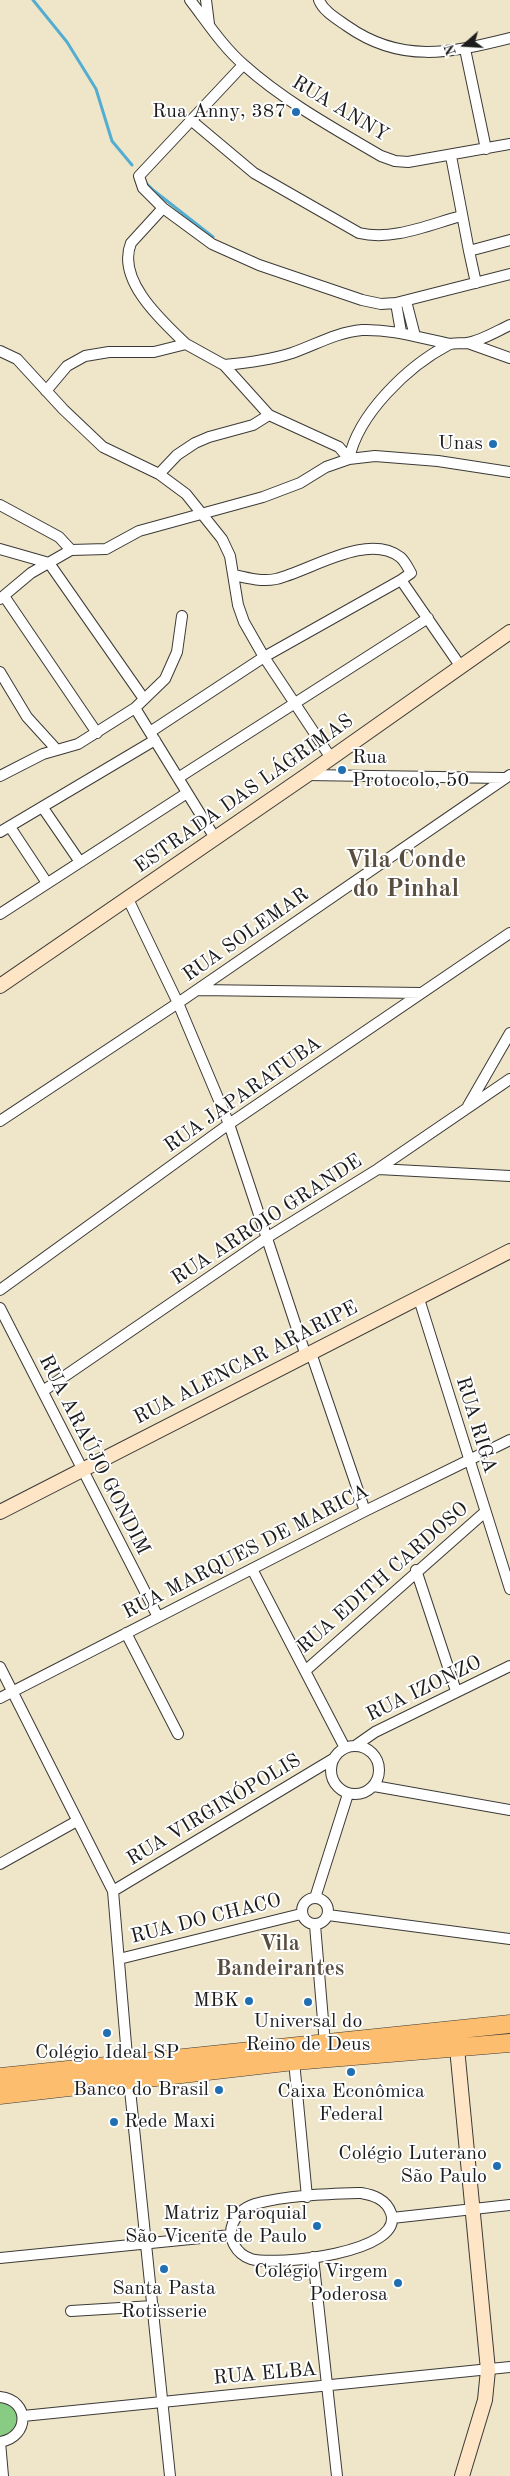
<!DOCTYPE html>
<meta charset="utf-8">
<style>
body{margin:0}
#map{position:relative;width:510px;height:2476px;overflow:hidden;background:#efe6ca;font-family:"Old Standard TT",serif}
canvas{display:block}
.north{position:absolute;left:440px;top:20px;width:50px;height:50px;-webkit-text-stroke:4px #fff;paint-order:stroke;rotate:251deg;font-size:14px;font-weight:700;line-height:20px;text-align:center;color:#1c1c1c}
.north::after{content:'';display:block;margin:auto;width:18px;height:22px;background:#1c1c1c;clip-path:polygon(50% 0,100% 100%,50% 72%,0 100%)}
</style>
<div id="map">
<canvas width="510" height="2476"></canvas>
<div class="north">N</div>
</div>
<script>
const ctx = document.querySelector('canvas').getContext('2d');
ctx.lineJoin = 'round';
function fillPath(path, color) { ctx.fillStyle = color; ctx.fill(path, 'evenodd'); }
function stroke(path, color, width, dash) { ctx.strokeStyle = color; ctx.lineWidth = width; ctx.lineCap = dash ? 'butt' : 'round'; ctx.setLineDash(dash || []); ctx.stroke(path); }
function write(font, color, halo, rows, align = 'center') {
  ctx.font = font + ' "Old Standard TT",serif'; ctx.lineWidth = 4; ctx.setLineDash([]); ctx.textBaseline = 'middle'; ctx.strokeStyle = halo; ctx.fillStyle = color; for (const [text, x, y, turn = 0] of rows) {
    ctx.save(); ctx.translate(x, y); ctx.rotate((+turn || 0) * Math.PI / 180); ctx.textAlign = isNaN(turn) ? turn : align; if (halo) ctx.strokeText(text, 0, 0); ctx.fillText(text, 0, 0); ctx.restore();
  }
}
const green = new Path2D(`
 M0,2401L14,2407L19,2417L17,2429L0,2439Z`);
const stream = new Path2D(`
 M33,0L67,42L96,89L112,141L132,165
 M145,182L153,190L213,237`);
const street = new Path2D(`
 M190,0C207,22 223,47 244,65C284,101 335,129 381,156L395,161L408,162L510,144
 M206,0L209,24
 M319,0C323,11 337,19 347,26C401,64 450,53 510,38
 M465,49L486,149
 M243,65L139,176L143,188L163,208L212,244L259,265L362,300L381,304L396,303L510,274
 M192,121L254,173L359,233C393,241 428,225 461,216
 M451,156L469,251L510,240
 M163,208L131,243C116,280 162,321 186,344
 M469,251L476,283
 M406,301L415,336
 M396,303L401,332
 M468,343L510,358
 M0,351L17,359L63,409L103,447L159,474L186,494L222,539L230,556L238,605L244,622L264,657L331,758
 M224,365C247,363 270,360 292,353C315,345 337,332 362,330C392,329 420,338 450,344
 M46,391L67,366L85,356L109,352H154L186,344L224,365L269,415L339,447L349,459
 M349,459C358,414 408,366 448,345C454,342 461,344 467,343C481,341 497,331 510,325
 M159,474L177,455L195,443L209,437L253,425L269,415
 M0,505L59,537L71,550
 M0,549L49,563L144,699
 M234,575C247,578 262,582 276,579C310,571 367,532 400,557C405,561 408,568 411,573L401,580L461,667
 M4,596L97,733
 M0,599L31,573L71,550L106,549L139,531L263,497L300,483L326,467L349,459L375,456L438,461L510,472
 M0,672L27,717L57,750
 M135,708L215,838
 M150,732L264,657L401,580
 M307,775L504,778
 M0,776L43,754L78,744L135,708L165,679L177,652L182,616
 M178,778L428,618
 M43,808L80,862
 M10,827L47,883
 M0,832L155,740
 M128,899L178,1003L229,1124L306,1356
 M0,914L187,793
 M198,990L421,993
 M468,1106L510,1033
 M0,1121L178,1003L510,775
 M378,1169L510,1176
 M0,1290L229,1124L510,933
 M419,1299L510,1589
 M0,1308L158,1617
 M311,1353L365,1511
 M43,1391L268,1237L378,1169L510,1079
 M252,1569L345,1748
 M416,1570L456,1691
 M126,1633L178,1734
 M0,1667L113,1891L129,2080L170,2476
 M305,1671L485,1512
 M0,1698L365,1511L510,1440
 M331 1770a24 24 0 1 1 48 0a24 24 0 1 1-48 0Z
 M355,1746L375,1732L510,1666
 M374,1786L510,1810
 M0,1864L77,1821
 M113,1891L333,1759
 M302 1911a13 13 0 1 1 26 0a13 13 0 1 1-26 0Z
 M315,1898L348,1794
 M328,1915L510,1939
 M315,1925L325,2044
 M119,1959L301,1914
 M294,2061L307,2197
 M361,2193C373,2195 386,2199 391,2213C405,2253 276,2266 251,2259C236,2254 227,2238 233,2223C237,2213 246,2207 255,2204C287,2195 328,2194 361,2193Z
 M392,2218L510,2205
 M313,2257L337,2476
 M0,2258L231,2235
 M71,2311L153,2306
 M0,2397C30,2400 30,2437 0,2442
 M23,2416L510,2367
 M0,2442L3,2476`);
const secondary = new Path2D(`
 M0,986L307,775L510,632
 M0,1512L510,1251
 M457,2048L488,2370L485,2400L462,2476`);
const highway = new Path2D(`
 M0,2077L510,2024
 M0,2095L294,2061L510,2043`);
const markers = [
 [296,112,5,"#1f6fb2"],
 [493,444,5,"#1f6fb2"],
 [342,770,5,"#1f6fb2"],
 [249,2001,5,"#1f6fb2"],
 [308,2002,5,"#1f6fb2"],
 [107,2033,5,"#1f6fb2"],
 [351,2072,5,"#1f6fb2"],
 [219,2090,5,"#1f6fb2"],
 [114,2122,5,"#1f6fb2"],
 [497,2166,5,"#1f6fb2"],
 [317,2226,5,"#1f6fb2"],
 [164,2269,5,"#1f6fb2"],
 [398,2283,5,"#1f6fb2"]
];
const streetNames = [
 ["RUA ANNY",340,109,31],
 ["ESTRADA DAS LÁGRIMAS",244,794,-35],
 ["RUA SOLEMAR",246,935,-35],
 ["RUA JAPARATUBA",243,1095,-35],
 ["RUA ARROIO GRANDE",267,1220,-33],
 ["RUA ALENCAR ARARIPE",246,1363,-27],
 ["RUA RIGA",476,1425,73],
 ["RUA ARAÚJO GONDIM",94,1455,63],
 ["RUA MARQUES DE MARICA",246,1552,-27],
 ["RUA EDITH CARDOSO",383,1578,-41],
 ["RUA IZONZO",424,1689,-26],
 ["RUA VIRGINÓPOLIS",214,1810,-31],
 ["RUA DO CHACO",206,1919,-14],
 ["RUA ELBA",265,2374,-5]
];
const poiNames = [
 ["Rua Anny, 387",286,112],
 ["Unas",483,444],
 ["Rua",352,758,"left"],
 ["Protocolo, 50",352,781,"left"],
 ["MBK",239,2001],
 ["Universal do",308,2022,"center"],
 ["Reino de Deus",308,2045,"center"],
 ["Colégio Ideal SP",107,2053,"center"],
 ["Banco do Brasil",209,2090],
 ["Caixa Econômica",351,2092,"center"],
 ["Federal",351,2115,"center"],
 ["Rede Maxi",124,2122,"left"],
 ["Colégio Luterano",487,2154],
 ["São Paulo",487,2177],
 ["Matriz Paroquial",307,2214],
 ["São Vicente de Paulo",307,2237],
 ["Colégio Virgem",388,2272],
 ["Poderosa",388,2295],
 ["Santa Pasta",164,2289,"center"],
 ["Rotisserie",164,2312,"center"]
];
const quarterNames = [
 ["Vila",280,1944],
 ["Bandeirantes",280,1969]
];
const districtNames = [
 ["Vila Conde",406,860],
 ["do Pinhal",406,889]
];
fillPath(green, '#88cb83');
stroke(stream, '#53add1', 3);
stroke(street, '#3c3a36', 12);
stroke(secondary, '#3c3a36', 16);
stroke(highway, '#3c3a36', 19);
stroke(street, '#fff', 10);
stroke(secondary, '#fee5c5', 14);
stroke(highway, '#fcbd6f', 18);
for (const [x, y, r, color] of markers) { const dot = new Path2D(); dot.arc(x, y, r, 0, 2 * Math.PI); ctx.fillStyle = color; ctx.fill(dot); stroke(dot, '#fff', 2); }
write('20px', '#1c1c1c', '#fff', streetNames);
write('20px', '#1c1c1c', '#fff', poiNames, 'right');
write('bold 22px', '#594d3f', '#fff', quarterNames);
write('bold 25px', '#594d3f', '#fff', districtNames);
</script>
